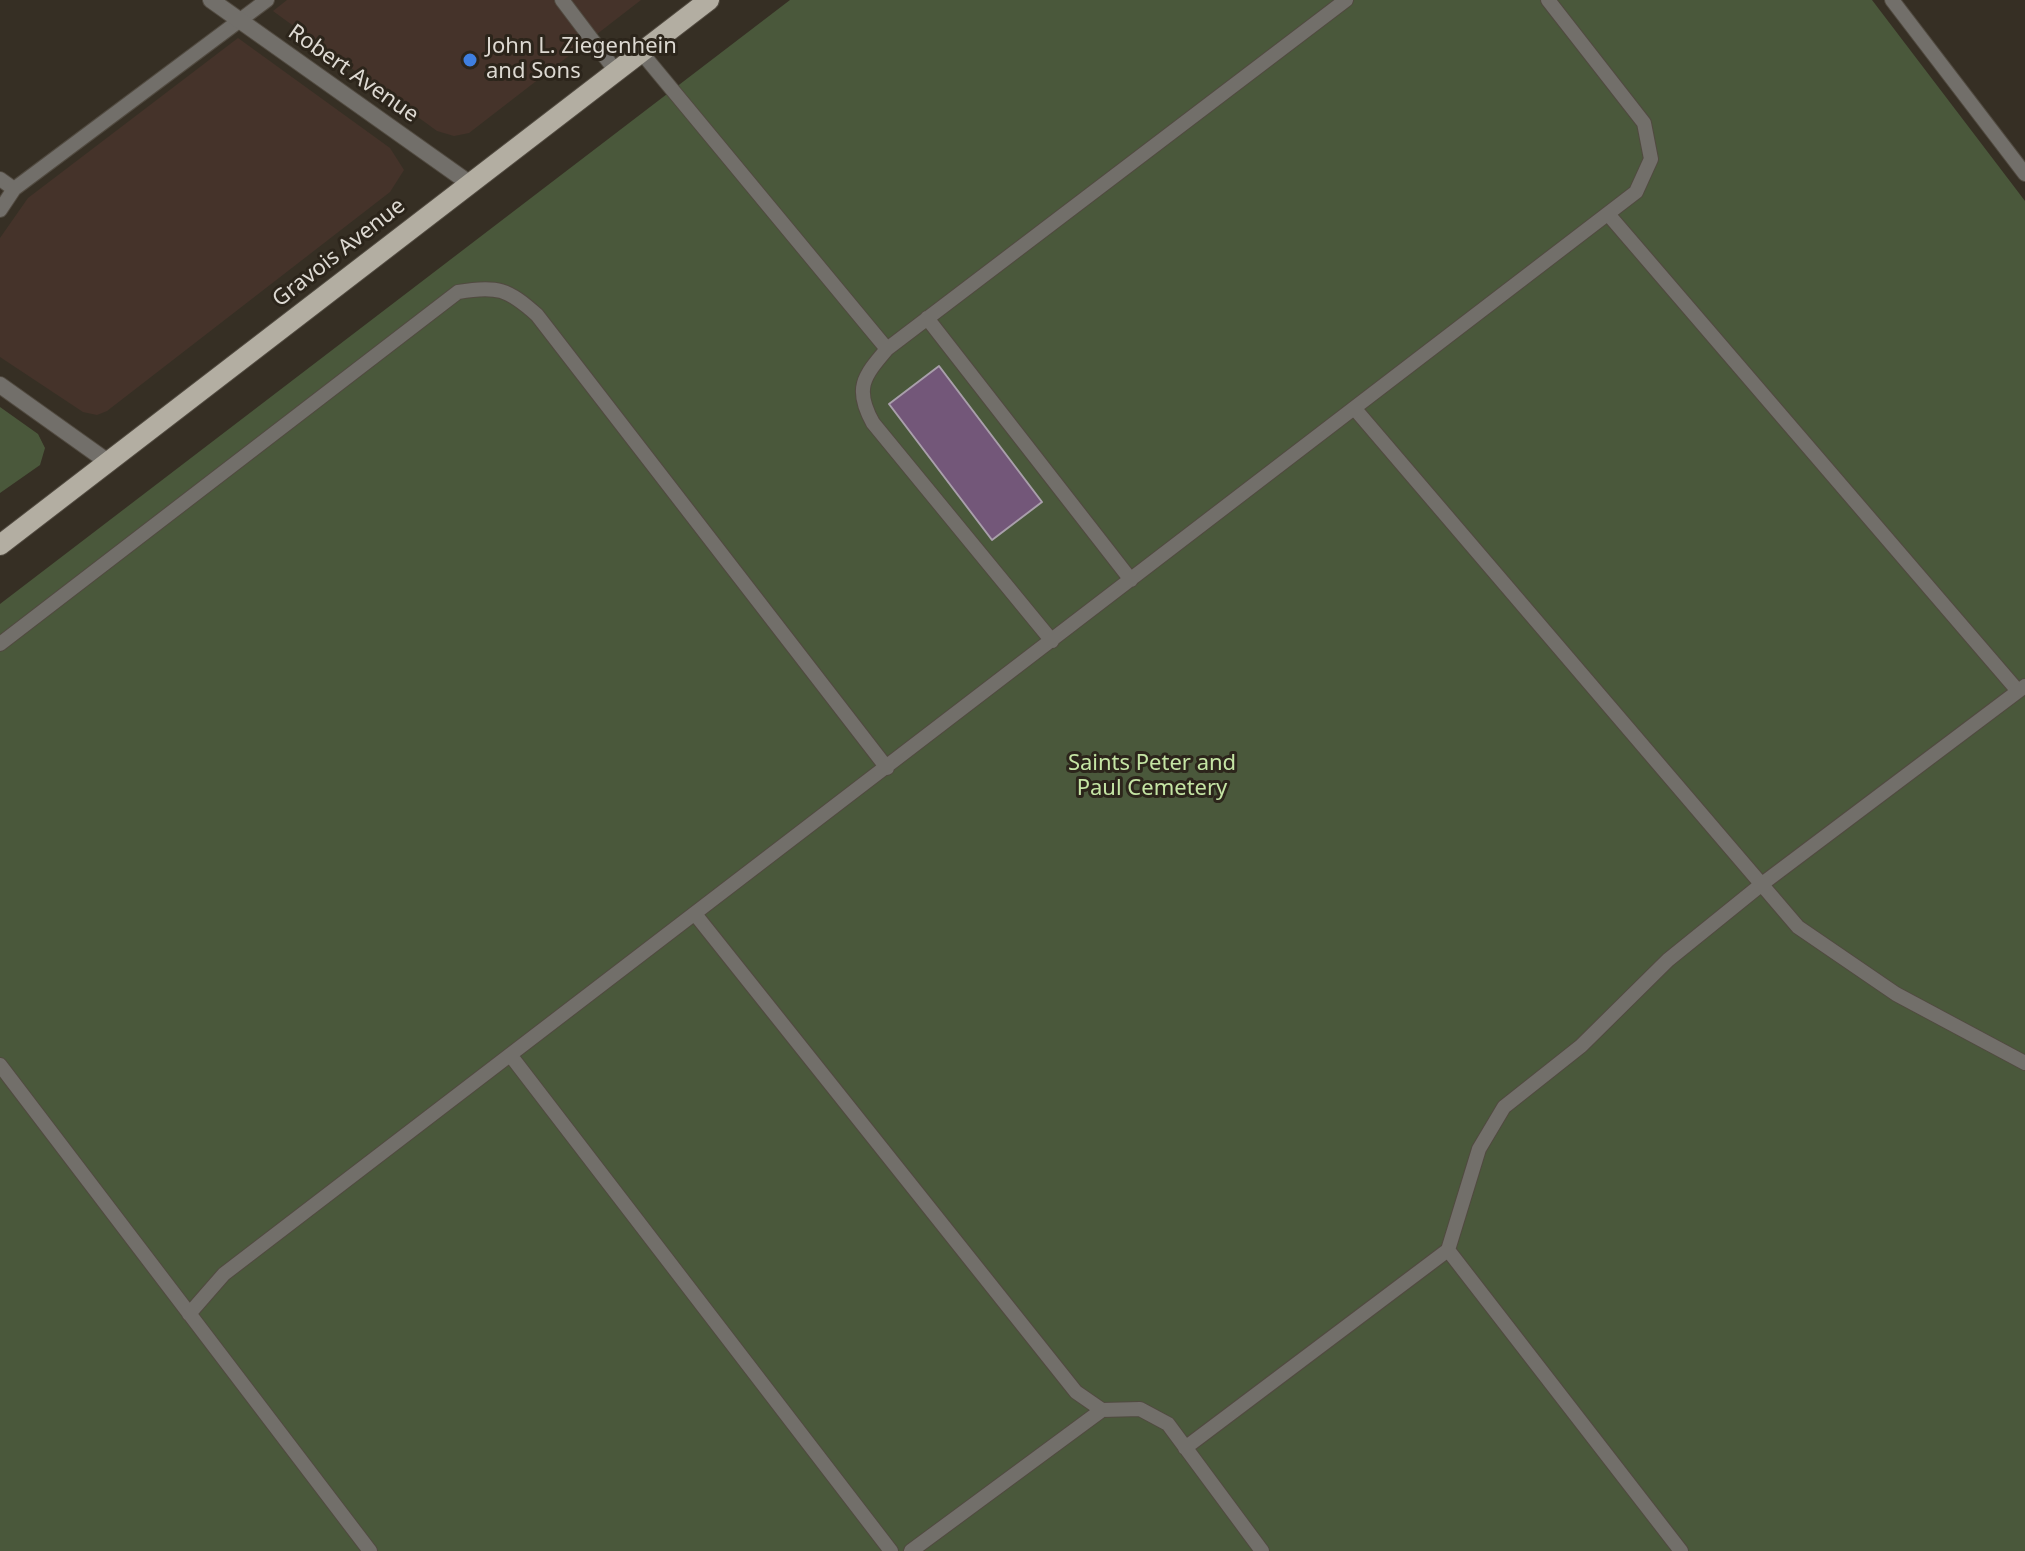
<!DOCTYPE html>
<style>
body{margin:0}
canvas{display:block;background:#362f24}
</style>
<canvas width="2025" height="1551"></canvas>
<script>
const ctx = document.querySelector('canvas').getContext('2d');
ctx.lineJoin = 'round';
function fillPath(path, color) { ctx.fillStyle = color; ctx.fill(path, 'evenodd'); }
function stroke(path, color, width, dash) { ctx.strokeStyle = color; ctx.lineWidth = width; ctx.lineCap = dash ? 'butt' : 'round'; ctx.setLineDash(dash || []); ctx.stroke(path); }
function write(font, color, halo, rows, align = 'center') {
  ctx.font = font + ' "Noto Sans",sans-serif'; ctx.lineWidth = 6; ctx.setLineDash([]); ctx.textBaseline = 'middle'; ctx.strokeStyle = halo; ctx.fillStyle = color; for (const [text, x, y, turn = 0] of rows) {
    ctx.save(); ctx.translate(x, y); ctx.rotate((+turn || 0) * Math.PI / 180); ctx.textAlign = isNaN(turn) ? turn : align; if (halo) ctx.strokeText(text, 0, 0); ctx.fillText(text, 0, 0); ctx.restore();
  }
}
const commercial = new Path2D(`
 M287,0H641L469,133L454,136L437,131L273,11Z
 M238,38L390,148L404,170L390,192L107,411L97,415L83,412L0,357V238L28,198Z`);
const green = new Path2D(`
 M790,0H1872L2025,201V1551H0V604Z
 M0,407L38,434L45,448L40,465L0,493Z`);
const building = new Path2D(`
 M939,366L1042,502L992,540L889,404Z`);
const service = new Path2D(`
 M562,0L615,70
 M1892,0L2025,174
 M641,52L887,349
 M0,179L14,189
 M0,210L14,189L267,0
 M1608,214L2018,691
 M927,318L1131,580
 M1355,409L1798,927L1896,994L2025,1063
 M1052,641L873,423C854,389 863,377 887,349L1346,0
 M0,644L458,292C497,285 508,289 537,315L887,768
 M695,914L1076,1392L1102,1410L1140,1409L1168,1424L1262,1551
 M511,1056L891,1551
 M0,1065L370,1551
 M1448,1250L1681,1551
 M189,1314L224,1274L1636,192L1651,159L1644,123L1548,0
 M1185,1448L1448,1250L1479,1149L1504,1107L1581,1046L1668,960L1762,884L2025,686
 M911,1551L1102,1410`);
const minor = new Path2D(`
 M211,0L469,183
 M0,385L108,462`);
const primary = new Path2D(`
 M0,545L709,0`);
const markers = [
 [470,60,8,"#3f7fe0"]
];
const poiNames = [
 ["John L. Ziegenhein",486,47],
 ["and Sons",486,72]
];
const streetNames = [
 ["Robert Avenue",353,74,35],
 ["Gravois Avenue",339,253,-38]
];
const parkNames = [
 ["Saints Peter and",1152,764],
 ["Paul Cemetery",1152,789]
];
fillPath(commercial, '#45332a');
fillPath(green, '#4a583b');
fillPath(building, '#735779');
stroke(building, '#a99fab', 2);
stroke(service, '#514a40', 16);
stroke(minor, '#514a40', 18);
stroke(primary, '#514a40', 22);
stroke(service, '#726f6a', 14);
stroke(minor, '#726f6a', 16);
stroke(primary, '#b3aea2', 20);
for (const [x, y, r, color] of markers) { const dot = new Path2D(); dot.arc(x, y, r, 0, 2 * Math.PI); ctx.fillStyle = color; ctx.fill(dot); stroke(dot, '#2c251b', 3); }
write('22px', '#ddd9d2', '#2c251b', poiNames, 'left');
write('22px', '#ddd9d2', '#2c251b', streetNames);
write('22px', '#c5e5a4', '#2c251b', parkNames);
</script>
